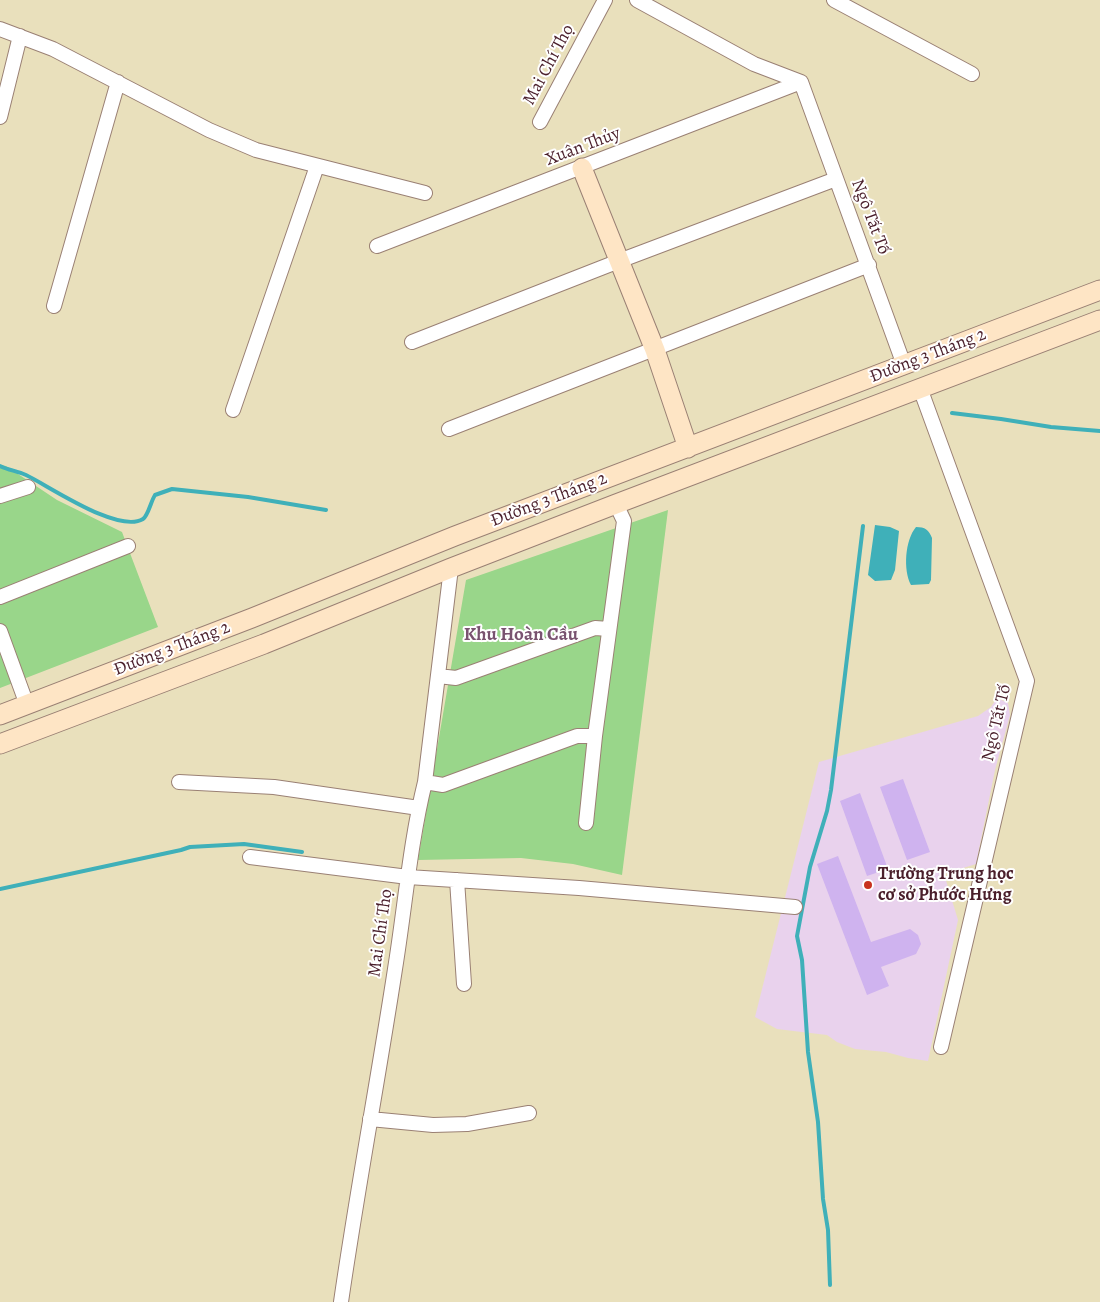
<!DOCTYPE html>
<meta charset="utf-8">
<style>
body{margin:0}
canvas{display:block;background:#e9e0bc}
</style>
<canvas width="1100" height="1302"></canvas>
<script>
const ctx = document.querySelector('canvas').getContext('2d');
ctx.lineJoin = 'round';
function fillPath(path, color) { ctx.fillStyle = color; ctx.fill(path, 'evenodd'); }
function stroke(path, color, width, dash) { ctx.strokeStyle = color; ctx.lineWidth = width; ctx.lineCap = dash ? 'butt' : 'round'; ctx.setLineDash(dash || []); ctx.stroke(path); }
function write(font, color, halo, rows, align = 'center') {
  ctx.font = font + ' Alegreya,serif'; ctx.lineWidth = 4; ctx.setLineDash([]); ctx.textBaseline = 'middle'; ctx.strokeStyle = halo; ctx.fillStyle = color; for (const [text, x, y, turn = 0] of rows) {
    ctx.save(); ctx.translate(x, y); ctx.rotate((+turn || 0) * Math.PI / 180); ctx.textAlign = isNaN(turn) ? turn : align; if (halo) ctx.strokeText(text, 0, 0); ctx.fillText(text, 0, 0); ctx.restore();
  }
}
const built = new Path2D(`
 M997,698L1008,703L1010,715L995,770L976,864L944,874L958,920L928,1061L908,1058L886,1052L855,1049L837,1042L827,1035L777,1029L755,1017L819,762L978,716L991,707Z`);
const green = new Path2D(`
 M0,465L6,466L57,500L122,532L158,627L0,688Z
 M668,510L622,875L573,864L521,858L418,860L466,580Z`);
const water = new Path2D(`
 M875,525L890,527L899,531L895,570L891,580L875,581L868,575Z
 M916,527C925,527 929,530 932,538L931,580L929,584L911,585C903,570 905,540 916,527Z`);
const stream = new Path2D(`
 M952,413L1001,419L1051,427L1100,431
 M0,466C8,470 17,471 26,475C49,486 118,534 143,519C148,516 151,501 155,495L172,489L248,497L326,510
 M0,889L181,850L190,847L244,844L302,852
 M830,1285L828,1230L823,1199L818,1122L808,1052L802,960L797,936L810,867L827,811L831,790L863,526`);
const building = new Path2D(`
 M903,779L930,852L907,860L880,787Z
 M860,793L888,869L867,876L840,801Z
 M838,856L871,942L910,929L918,935L921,944L916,954L881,967L889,986L867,995L817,864Z`);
const street = new Path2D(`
 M637,0L754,64L801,82
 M834,0L972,74
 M0,29L53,49L209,130L256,150L425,193
 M801,82L904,365
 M0,117L20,36
 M540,122L605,0
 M377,246L801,82
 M54,306L118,82
 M412,342L619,261L836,179
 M920,388L1027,681L941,1047
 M233,410L317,166
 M449,429L869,265
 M0,496L28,487
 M0,597L128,546
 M0,631L27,705
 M438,676L456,678L595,628L609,629
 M179,782L274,787L419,808
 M425,782L443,785L577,736H595
 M586,823L595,736L624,521L616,504
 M250,857L408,877L579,888L795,907
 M457,880L464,984
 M370,1119L433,1125L467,1124L529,1113
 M341,1302C357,1191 378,1080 395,969C405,907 410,843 425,782L451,568`);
const secondary = new Path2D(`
 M582,168L655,350L688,448
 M0,715L252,618L455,536L1100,290
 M0,744L264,644L451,568L616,504L1100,320`);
const markers = [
 [868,885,5,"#c8321e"]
];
const streetNames = [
 ["Mai Chí Thọ",549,65,-62],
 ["Xuân Thủy",583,147,-21],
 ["Ngô Tất Tố",870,217,69],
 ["Đường 3 Tháng 2",928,356,-21],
 ["Đường 3 Tháng 2",549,500,-21],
 ["Đường 3 Tháng 2",172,649,-21],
 ["Ngô Tất Tố",997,723,-77],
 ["Mai Chí Thọ",381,933,-82]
];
const poiNames = [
 ["Trường Trung học",878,875],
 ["cơ sở Phước Hưng",878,896]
];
const neighbourhoodNames = [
 ["Khu Hoàn Cầu",521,635]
];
fillPath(built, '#e9d2ed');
fillPath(green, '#99d68a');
fillPath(water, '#3fb0b9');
stroke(stream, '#3fb0b9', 4);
fillPath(building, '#cfb3ef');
stroke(street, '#9a8074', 16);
stroke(secondary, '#9a8074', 21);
stroke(street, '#fff', 14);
stroke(secondary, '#fee5c5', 19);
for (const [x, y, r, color] of markers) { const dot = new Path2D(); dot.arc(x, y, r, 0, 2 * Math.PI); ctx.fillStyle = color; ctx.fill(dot); stroke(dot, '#fff', 2); }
write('18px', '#4a1f2b', '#fff', streetNames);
write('bold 18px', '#4a1f2b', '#fff', poiNames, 'left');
write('bold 19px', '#795370', '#fff', neighbourhoodNames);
</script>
